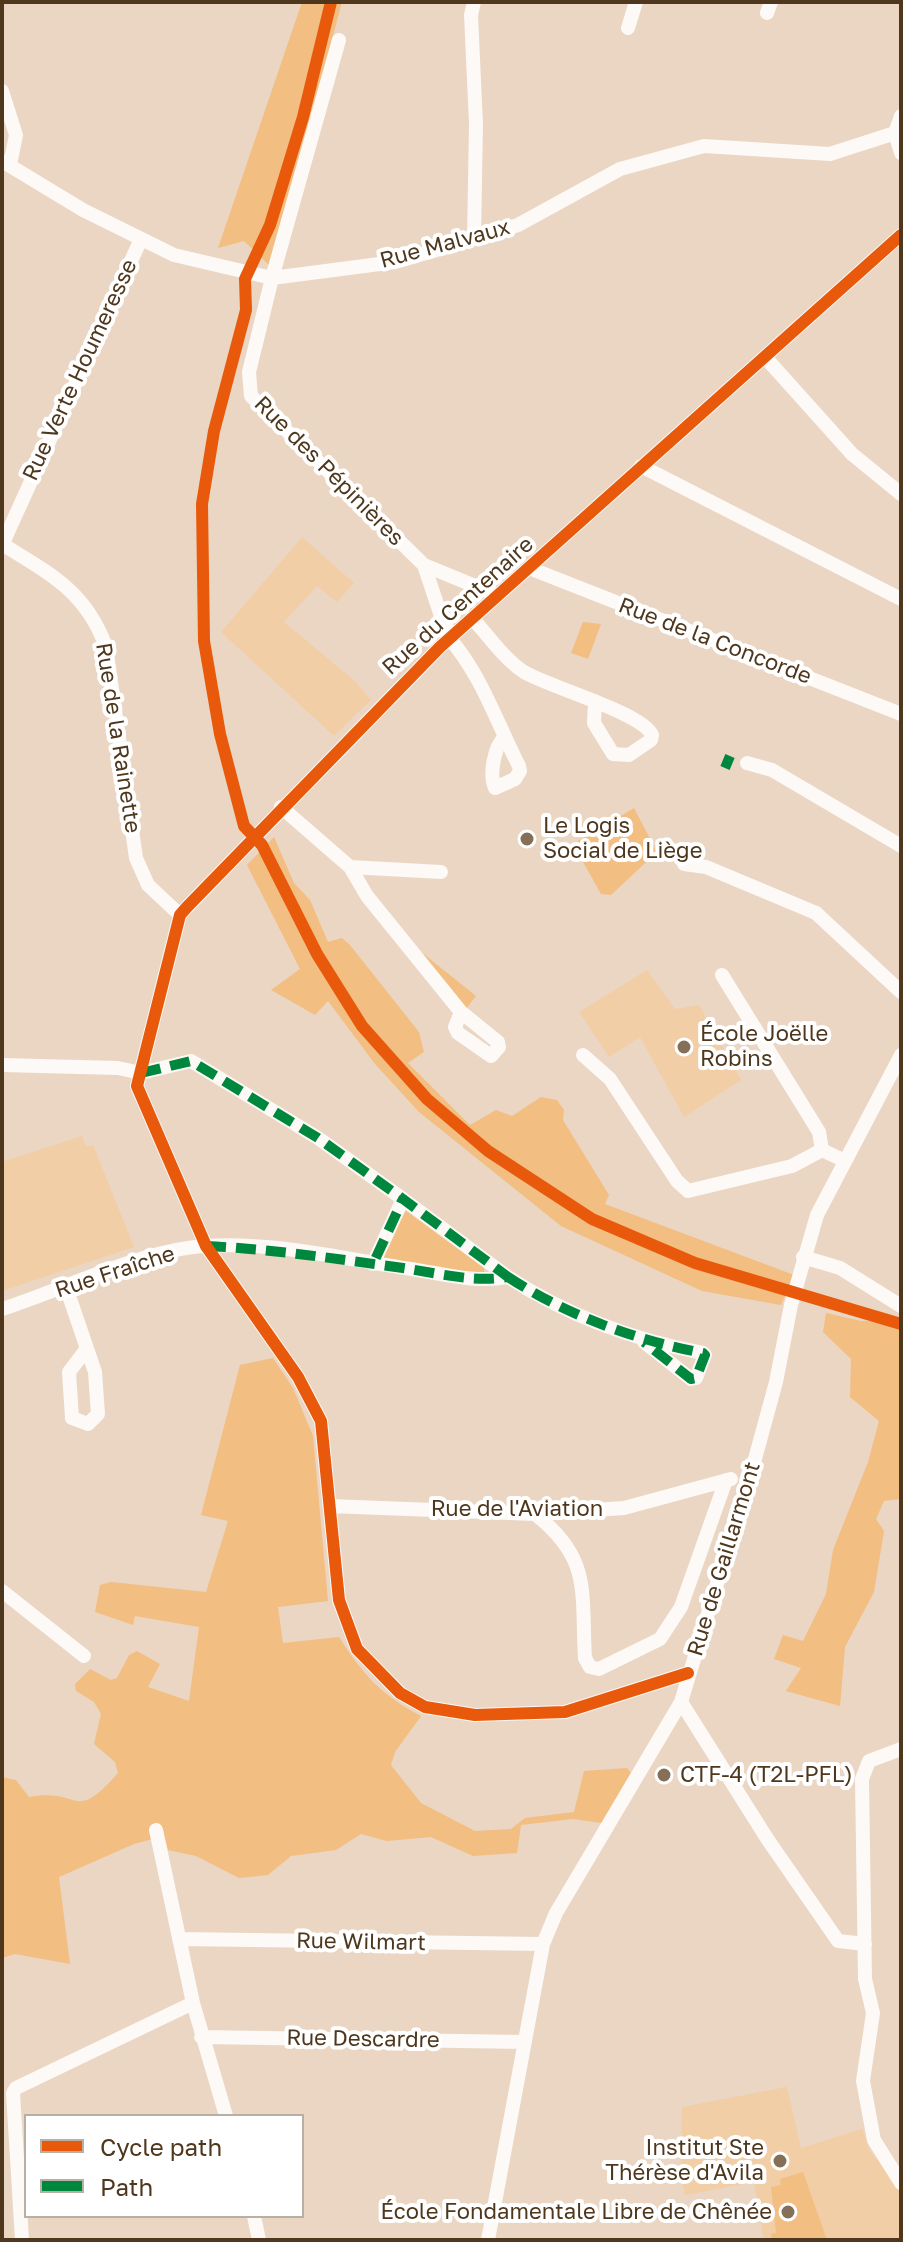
<!DOCTYPE html>
<meta charset="utf-8">
<style>
body{margin:0}
#map{position:relative;width:903px;height:2242px;overflow:hidden;background:#ead6c2;font-family:"Golos Text",sans-serif}
canvas{display:block}
.frame{position:absolute;inset:0;border:4px solid #4e371d;pointer-events:none}
.legend{position:absolute;left:24px;top:2114px;width:280px;height:104px;box-sizing:border-box;background:#fff;border:2px solid #b8afa5;margin:0;padding:10px 14px;list-style:none;font-size:24px;color:#4e371d}
.legend li{display:flex;align-items:center;gap:16px;height:40px}
.legend b{width:40px;border:2px solid #b8afa5}
</style>
<div id="map">
<canvas width="903" height="2242"></canvas>
<div class="frame"></div>
<ul class="legend">
<li><b style="height:10px;background:#e8590c"></b>Cycle path</li>
<li><b style="height:10px;background:#00873e"></b>Path</li>
</ul>
</div>
<script>
const ctx = document.querySelector('canvas').getContext('2d');
ctx.lineJoin = 'round';
function fillPath(path, color) { ctx.fillStyle = color; ctx.fill(path, 'evenodd'); }
function stroke(path, color, width, dash) { ctx.strokeStyle = color; ctx.lineWidth = width; ctx.lineCap = dash ? 'butt' : 'round'; ctx.setLineDash(dash || []); ctx.stroke(path); }
function write(font, color, halo, rows, align = 'center') {
  ctx.font = font + ' "Golos Text",sans-serif'; ctx.lineWidth = 8; ctx.setLineDash([]); ctx.textBaseline = 'middle'; ctx.strokeStyle = halo; ctx.fillStyle = color; for (const [text, x, y, turn = 0] of rows) {
    ctx.save(); ctx.translate(x, y); ctx.rotate((+turn || 0) * Math.PI / 180); ctx.textAlign = isNaN(turn) ? turn : align; if (halo) ctx.strokeText(text, 0, 0); ctx.fillText(text, 0, 0); ctx.restore();
  }
}
const built = new Path2D(`
 M302,537L354,583L337,602L317,586L284,622L356,682L371,700L334,736L221,632Z
 M647,970L675,1009L699,1005L741,1080L684,1117L640,1037L609,1057L579,1012Z
 M82,1136L86,1147L93,1145L134,1247L2,1291V1162Z
 M787,2087L801,2148L862,2129L870,2151L901,2190V2240H764L754,2182L685,2195L681,2174L682,2107Z`);
const green = new Path2D(`
 M302,2H342L271,267L244,241L218,248Z
 M583,622L601,624L588,659L571,653Z
 M634,808L657,852L611,895L601,894L573,844Z
 M274,837L294,883L310,900L328,942L342,938L350,945L419,1032L424,1052L408,1063L470,1125L496,1110L512,1116L541,1097L557,1100L564,1110L563,1120L609,1195L605,1204L794,1275L781,1305L702,1291L561,1226L419,1112L375,1064L328,1001L315,1015L271,990L300,969L247,865Z
 M420,951L476,996L466,1009Z
 M406,1211L484,1268V1274L384,1260L381,1256L403,1212Z
 M826,1313L861,1321L901,1320V1499L884,1501L876,1519L884,1531L874,1592L845,1647L840,1706L786,1691L801,1668L774,1659L783,1635L803,1641L826,1594L833,1550L868,1462L879,1421L850,1397L851,1359L823,1332Z
 M273,1358L293,1388L313,1436L328,1601L278,1607L283,1643L339,1637C364,1676 380,1694 421,1716L395,1752L391,1765L421,1803L475,1831L511,1829L525,1818L574,1812L584,1771L627,1768L631,1773L602,1823L573,1819L521,1825L517,1853L473,1856L431,1837L387,1841L361,1834L336,1850L291,1856L268,1875L239,1878L196,1856L168,1850L164,1836L134,1844L59,1877L70,1964L15,1954L2,1958V1777L16,1780L29,1797C82,1787 72,1825 118,1773L115,1762L94,1744L101,1714L94,1702L76,1691L75,1684L90,1669L111,1680L117,1678L129,1655L137,1651L160,1664L148,1687L189,1701L199,1627L135,1616L133,1625L95,1612L100,1585L111,1582L206,1592L228,1521L201,1515L240,1365Z
 M803,2172L827,2240H772L771,2234L776,2233L771,2187L781,2185L780,2179Z`);
const minor = new Path2D(`
 M767,13L771,2
 M628,28L636,2
 M339,40L272,278L249,372L251,396L424,565L497,595
 M2,91L16,135L10,165
 M901,116L895,133L901,153
 M2,161L83,210L174,255L272,278L395,262L474,239L518,225L620,169L704,146L830,154L895,133
 M474,239L476,124L471,15L474,2
 M765,357L852,454L901,494
 M641,466L901,599
 M2,544C50,574 86,591 106,647L136,858L148,885L180,915
 M2,545L141,239
 M424,565L444,625L453,635
 M529,568L901,714
 M472,618C488,635 504,659 524,672C549,687 643,713 652,735L651,740L629,755L613,754L594,723L595,701
 M449,638C481,674 497,723 519,766L520,771L515,779L495,788C489,775 494,746 505,737
 M747,763L772,770L901,846
 M281,807L350,867L367,896L461,1012L455,1027L458,1033L491,1056L499,1047L498,1042L461,1012
 M684,864L706,867L816,913L901,992
 M350,867L441,872
 M722,975L819,1132L822,1150
 M583,1055L610,1079L677,1181L688,1191L792,1166L822,1150L845,1161
 M2,1065L118,1068L141,1073L191,1061L318,1138L403,1199
 M803,1257L840,1268L901,1306
 M508,1277C566,1315 635,1340 703,1353L705,1355L696,1378L691,1379L644,1342
 M66,1287L95,1372L98,1414L88,1424L72,1418L69,1372L85,1351
 M2,1309C64,1289 142,1250 205,1246C275,1241 349,1260 417,1270C447,1275 478,1283 508,1277L403,1199L373,1264
 M330,1506L535,1514L624,1508L731,1479
 M535,1514C592,1559 581,1591 585,1658L590,1667L599,1669L660,1639L681,1607L726,1480
 M2,1591L84,1656
 M688,1673L565,1712L475,1715L425,1707L400,1693L357,1649L339,1600L321,1421L298,1377L206,1246L137,1086L180,915L187,907L440,647L901,235
 M681,1702L768,1840L838,1941L865,1944
 M901,1749L869,1761L862,1779L865,1979L873,2013L863,2081L874,2140L901,2183
 M156,1830L193,2003L226,2116
 M179,1939L543,1944
 M201,2037L524,2042
 M254,2216L259,2240
 M22,2240L13,2093L16,2088L193,2003
 M488,2240L543,1944L556,1913L681,1702L755,1459L776,1382L791,1305L817,1215L901,1055`);
const quiet = new Path2D(`
 M725,768L730,756
 M141,1073L191,1061L318,1138L403,1199
 M206,1246C272,1249 337,1259 403,1268C437,1273 474,1283 508,1277L403,1199L373,1264
 M508,1277C566,1315 635,1340 703,1353L705,1355L696,1378L691,1379L644,1342`);
const cycleway = new Path2D(`
 M331,2L303,117L270,225L245,279L246,310L214,431L202,504L204,641L220,734L244,826L262,845L317,954L362,1026L427,1099L488,1151L592,1219L695,1263L901,1324
 M688,1673L565,1712L475,1715L425,1707L400,1693L357,1649L339,1600L321,1421L298,1377L206,1246L137,1086L180,915L187,907L440,647L901,235`);
const markers = [
 [527,839,8,"#856f57"],
 [684,1047,8,"#856f57"],
 [664,1775,8,"#856f57"],
 [780,2161,8,"#856f57"],
 [788,2212,8,"#856f57"]
];
const streetNames = [
 ["Rue Malvaux",445,244,-15],
 ["Rue Verte Houmeresse",80,370,-65],
 ["Rue des Pépinières",329,471,45],
 ["Rue du Centenaire",458,606,-42],
 ["Rue de la Concorde",715,641,21],
 ["Rue de la Rainette",118,738,81],
 ["Rue Fraîche",115,1272,-18],
 ["Rue de l'Aviation",517,1509],
 ["Rue de Gaillarmont",724,1559,-73],
 ["Rue Wilmart",361,1942,1],
 ["Rue Descardre",363,2039,1]
];
const poiNames = [
 ["Le Logis",543,826],
 ["Social de Liège",543,851],
 ["École Joëlle",700,1034],
 ["Robins",700,1059],
 ["CTF-4 (T2L-PFL)",680,1775],
 ["Institut Ste",764,2148,"right"],
 ["Thérèse d'Avila",764,2173,"right"],
 ["École Fondamentale Libre de Chênée",772,2212,"right"]
];
fillPath(built, '#f2cea6');
fillPath(green, '#f2be81');
stroke(minor, '#fcf9f6', 14);
stroke(quiet, '#00873e', 10, [20, 10]);
stroke(cycleway, '#e8590c', 12);
for (const [x, y, r, color] of markers) { const dot = new Path2D(); dot.arc(x, y, r, 0, 2 * Math.PI); ctx.fillStyle = color; ctx.fill(dot); stroke(dot, '#fff', 3); }
write('22px', '#4e371d', '#fff', streetNames);
write('22px', '#4e371d', '#fff', poiNames, 'left');
</script>
